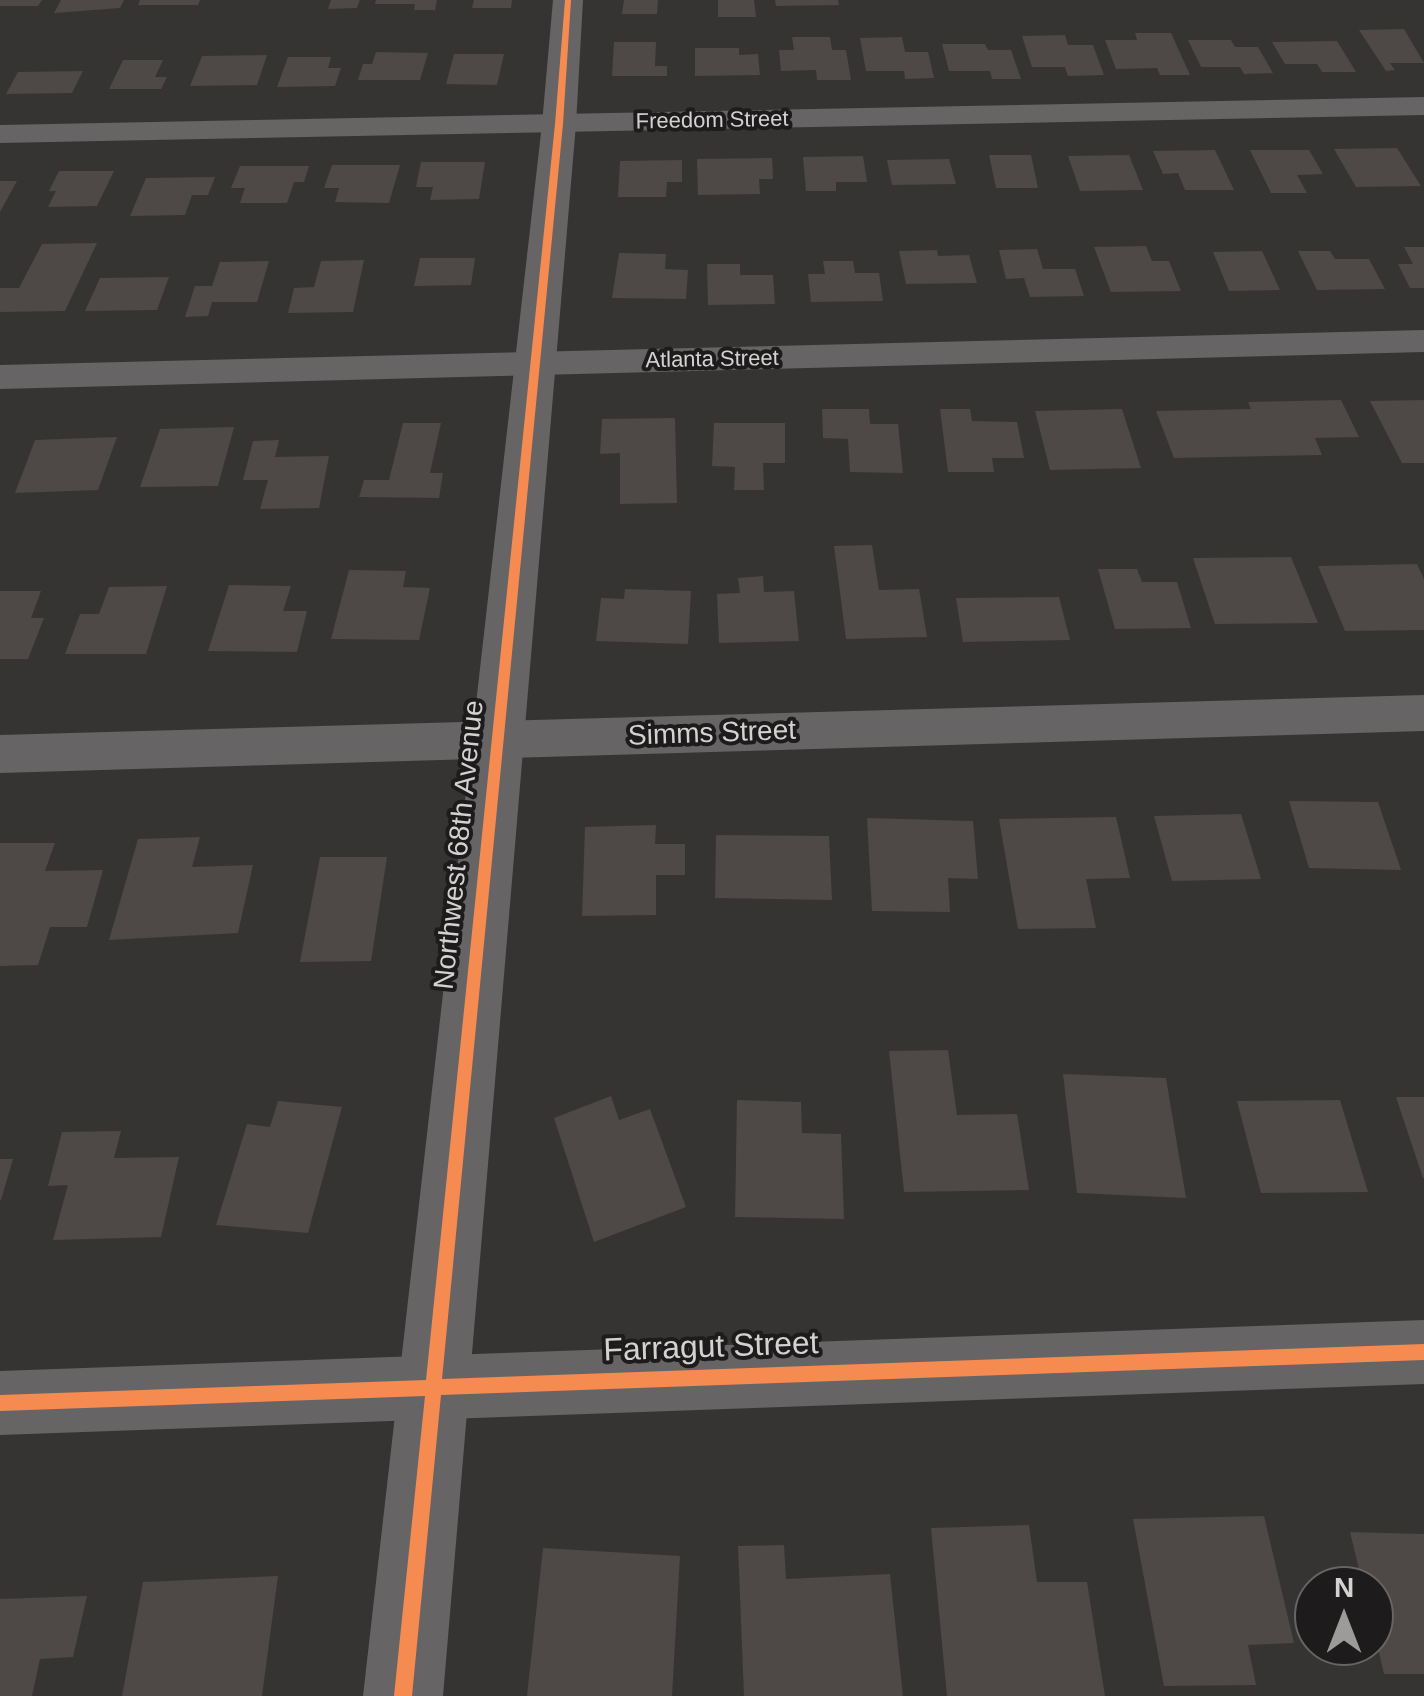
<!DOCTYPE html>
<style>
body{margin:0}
#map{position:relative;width:1424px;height:1696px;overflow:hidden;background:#363433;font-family:Helvetica,sans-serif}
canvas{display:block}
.north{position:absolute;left:1294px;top:1566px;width:100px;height:100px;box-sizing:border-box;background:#1d1b1b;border:2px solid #666464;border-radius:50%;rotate:0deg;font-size:28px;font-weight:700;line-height:40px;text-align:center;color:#d4d2d1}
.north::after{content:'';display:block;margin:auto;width:35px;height:45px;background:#9d9b9a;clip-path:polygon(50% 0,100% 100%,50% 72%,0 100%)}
</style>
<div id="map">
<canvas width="1424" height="1696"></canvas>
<div class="north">N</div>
</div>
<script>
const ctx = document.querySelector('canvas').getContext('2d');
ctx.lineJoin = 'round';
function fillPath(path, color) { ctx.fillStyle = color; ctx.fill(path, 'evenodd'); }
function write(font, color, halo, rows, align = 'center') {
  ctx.font = font + ' Helvetica,sans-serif'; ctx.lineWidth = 8; ctx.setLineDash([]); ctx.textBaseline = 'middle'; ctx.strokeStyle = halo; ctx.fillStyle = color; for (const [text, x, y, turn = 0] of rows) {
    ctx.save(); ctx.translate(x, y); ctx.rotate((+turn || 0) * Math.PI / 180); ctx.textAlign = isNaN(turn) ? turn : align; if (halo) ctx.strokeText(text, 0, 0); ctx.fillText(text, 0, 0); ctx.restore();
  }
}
const building = new Path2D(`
 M0,0H42L38,6H0Z
 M61,0H124L120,8L54,13Z
 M140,0H200L198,5H138Z
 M331,0H360L357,8L328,9Z
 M376,0H437L435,10H414L415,4H375Z
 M474,0H512L511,8H472Z
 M624,0H658L657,14H622Z
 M718,0H754L756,17H718Z
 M775,0H838L839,5L776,6Z
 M1404,29L1424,63H1390L1395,70L1386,71L1359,30Z
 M1135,33H1171L1190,75H1160L1157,68L1116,69L1105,40H1137Z
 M1065,35L1068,45H1093L1104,75L1068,76L1065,67H1032L1022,36Z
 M792,37H830L832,50H846L851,80H817L816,70L781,71L779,50H794Z
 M902,37L905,52H928L934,78L905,79L904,71H866L860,38Z
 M1188,40H1231L1235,47H1258L1273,73L1244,74L1240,67H1201Z
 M1337,41L1356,72H1322L1317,64H1285L1272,42Z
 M614,42H656L655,66H667V76H612Z
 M942,44H985L988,50H1011L1021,79H992L990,71H949Z
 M695,48H739V55L758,54L760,75L695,76Z
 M376,52L428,53L420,80H358L363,64H372Z
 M454,54H504L497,85L446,84Z
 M267,55L257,85L190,86L202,56Z
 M288,57H331L328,68H341L335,86L277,87Z
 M123,60H163L155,77H167L161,89H109Z
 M83,71L72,93L6,94L18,72Z
 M1397,148L1421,186L1356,187L1334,149Z
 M1215,150L1234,190H1185L1178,173L1163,174L1153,151Z
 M1250,150H1309L1323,174L1297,175L1307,193H1271Z
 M989,155H1031L1038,188H996Z
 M1129,155L1143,190L1080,191L1068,156Z
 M863,156L867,182H836V191H806L803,157Z
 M772,158L773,179H759L760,194L698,195L697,159Z
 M949,159L956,184L892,185L887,160Z
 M682,160V182H667L666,197H618L620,161Z
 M421,162H485L479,199L430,200L433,187H416Z
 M332,165H400L389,203L335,202L339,188H324Z
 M240,166H309L304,182H294L287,203H240L245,188H231Z
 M59,171H114L97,206L48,207L56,191H49Z
 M215,177L208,195H192L185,215L130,216L146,178Z
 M0,181H17L0,212Z
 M97,243L65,311L0,312V288H19L42,244Z
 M1146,246L1152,261H1169L1181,291L1111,292L1094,247Z
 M1404,247H1424V288H1410L1398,264H1413Z
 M1037,249L1043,269H1075L1084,296L1030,297L1024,278L1006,279L999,250Z
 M937,250L938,256L969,255L977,283L906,284L899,251Z
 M1262,251L1280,290L1229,291L1213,252Z
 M1298,251H1330L1335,259H1369L1385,289L1317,290Z
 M619,253L666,254L665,269L688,270L686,299L612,298Z
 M420,258H475L471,285L414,286Z
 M364,260L353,312L288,313L294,288L314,287L321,261Z
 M269,261L257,302H212L208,316L185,317L195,286H212L220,262Z
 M823,261H853L855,273H879L883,301L811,302L808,274H825Z
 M707,264H740V275H773L775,304L708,305Z
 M169,277L157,310L85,311L100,278Z
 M1341,400L1359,437L1315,438L1322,455L1174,458L1156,411L1251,409L1248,402Z
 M1424,400V463H1402L1370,401Z
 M822,409H869L870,424H898L903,473L850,472L848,439L823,438Z
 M940,409H970L972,421L1017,422L1024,458H992L994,472H948Z
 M1122,409L1141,468L1050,470L1035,411Z
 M675,418L677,503L620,504V453L600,454L602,419Z
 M403,423H441L430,473H443L439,498L359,497L364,480H389Z
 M714,423H785V463H763L764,490H734L735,467L712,466Z
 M234,427L218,486L140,487L160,429Z
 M117,437L98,490L15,493L35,440Z
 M279,440L275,457L329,456L319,508L260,509L268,480H243L253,441Z
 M872,545L879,590L919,589L927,637L846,639L834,546Z
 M1291,557L1318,623L1215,624L1193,558Z
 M1417,564L1424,579V630L1345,631L1318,566Z
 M1098,569H1137L1142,582H1177L1191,628L1115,629Z
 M349,570L406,571L403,587L430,588L419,640L331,639Z
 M763,576L764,592L794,591L799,641L719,643L717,594L740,593L738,578Z
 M229,585L291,586L283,611H307L297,652L208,651Z
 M167,586L146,654H65L80,614H99L109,587Z
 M625,589L691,591L688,644L596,641L601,598L624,599Z
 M0,591H41L31,618H44L28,659H0Z
 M1059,597L1070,640L963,642L956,598Z
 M1289,801L1378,802L1401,870L1309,868Z
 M1241,814L1261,879L1172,881L1154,816Z
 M1116,817L1130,878L1086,879L1096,928L1018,929L999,819Z
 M867,818L973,821L978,879L948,878L950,912L872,911Z
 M656,825L655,844H685V875H656V915L582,916L585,827Z
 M716,835L829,836L832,900L715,898Z
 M200,837L192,867L253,865L238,933L109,940L138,839Z
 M0,843H55L45,871L103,870L87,927H50L38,965L0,966Z
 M320,857H387L371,961L300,962Z
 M948,1050L957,1115L1017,1114L1029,1190L904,1192L889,1051Z
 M1063,1074L1166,1078L1186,1198L1077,1193Z
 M611,1096L619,1120L650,1109L686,1207L594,1242L554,1118Z
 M1396,1097H1424V1178H1423Z
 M737,1100L801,1102L802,1133L841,1134L844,1219L735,1217Z
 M1340,1100L1368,1192L1261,1193L1237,1101Z
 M278,1101L342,1107L308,1233L216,1225L247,1124L270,1127Z
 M121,1131L114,1158L179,1157L161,1237L53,1240L68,1185L48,1186L62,1132Z
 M0,1159H13L1,1200H0Z
 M1264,1516L1294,1643L1248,1645L1256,1685L1164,1686L1133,1519Z
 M1029,1525L1037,1582H1087L1105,1696H947L931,1528Z
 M1350,1532L1424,1534V1674H1384L1374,1631V1586H1363Z
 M784,1545L786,1579L890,1574L903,1696H744L738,1546Z
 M543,1548L680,1556L672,1696H527Z
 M278,1576L262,1696H122L143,1582Z
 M87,1596L73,1657L40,1659L32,1696H0V1599Z`);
const minor = new Path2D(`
 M1424,97V115L0,143V125Z
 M1424,330V352L0,389V365Z
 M1424,695V731L0,773V735Z
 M1424,1320V1384L0,1435V1371Z`);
const tertiary = new Path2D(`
 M553,0H583L576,124L443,1696H363L542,124Z`);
const cycleway = new Path2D(`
 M565,0H571L563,124L442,1379L1424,1344V1360L441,1395L412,1696H394L425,1396L0,1411V1395L426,1380L555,124Z`);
const farStreetnames = [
 ["Freedom Street",712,121,-1],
 ["Atlanta Street",712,360,-1]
];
const streetNames = [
 ["Simms Street",712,734,-2],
 ["Northwest 68th Avenue",460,845,-84]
];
const nearStreetnames = [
 ["Farragut Street",711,1348,-2]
];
fillPath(building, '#4e4846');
fillPath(minor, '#666464');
fillPath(tertiary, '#666464');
fillPath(cycleway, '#f68b52');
write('22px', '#d4d2d1', '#1d1b1b', farStreetnames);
write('28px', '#d4d2d1', '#1d1b1b', streetNames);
write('32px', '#d4d2d1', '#1d1b1b', nearStreetnames);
</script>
